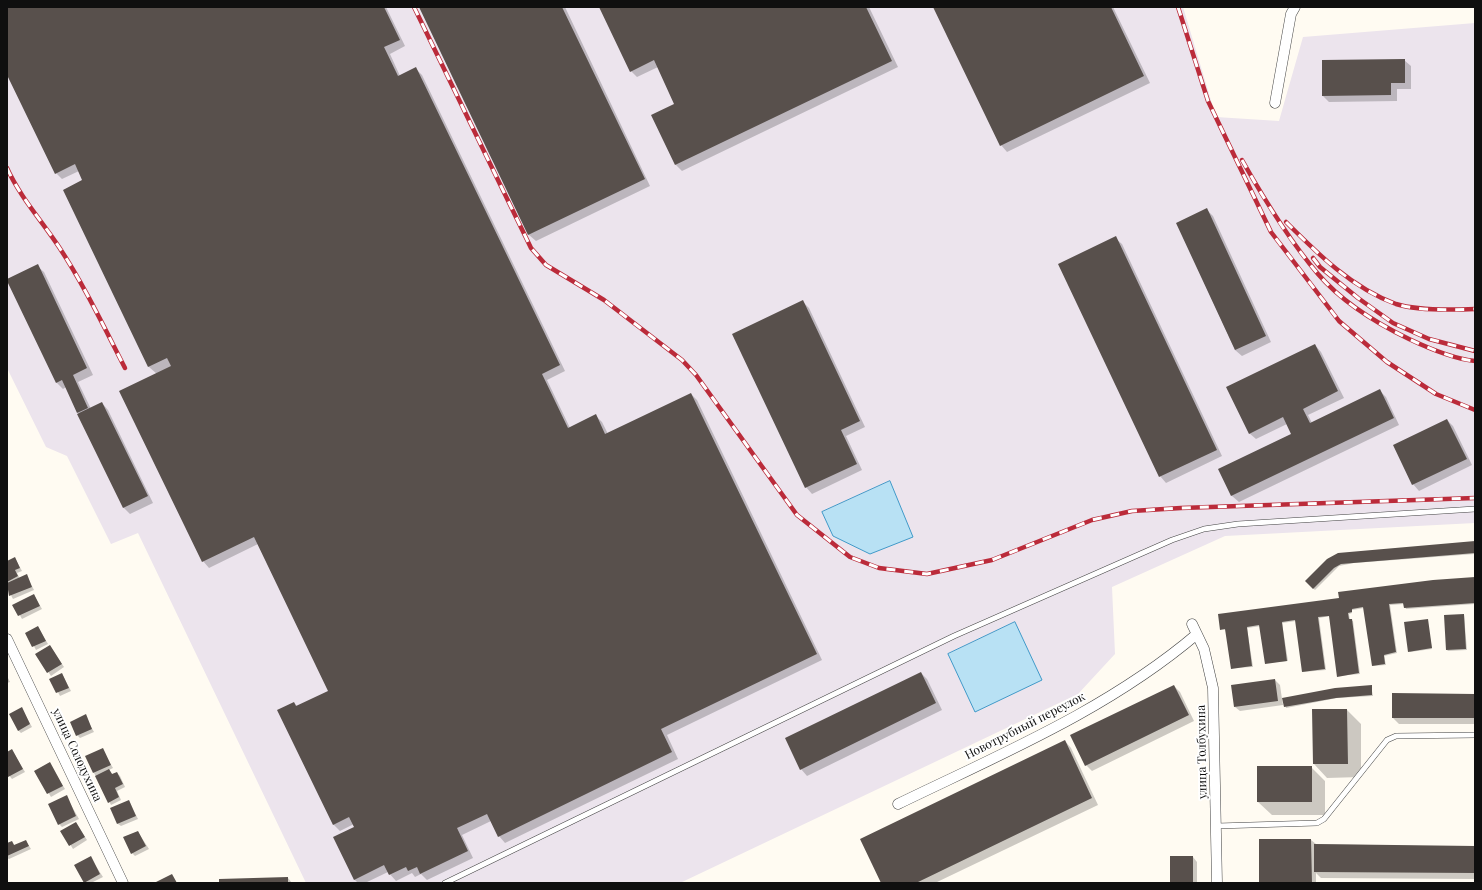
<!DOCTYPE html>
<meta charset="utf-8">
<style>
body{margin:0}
#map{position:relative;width:1482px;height:890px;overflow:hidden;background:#fffbf2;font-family:"Playfair Display",serif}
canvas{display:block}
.frame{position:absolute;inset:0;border:8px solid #0f0f0f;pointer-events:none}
</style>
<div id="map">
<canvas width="1482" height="890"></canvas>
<div class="frame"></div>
</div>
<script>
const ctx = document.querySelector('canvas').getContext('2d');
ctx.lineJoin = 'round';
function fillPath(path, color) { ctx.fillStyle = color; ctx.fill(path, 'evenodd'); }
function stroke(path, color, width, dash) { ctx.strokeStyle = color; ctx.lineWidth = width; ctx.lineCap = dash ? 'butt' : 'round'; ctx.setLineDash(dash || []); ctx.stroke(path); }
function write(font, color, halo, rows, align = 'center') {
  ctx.font = font + ' "Playfair Display",serif'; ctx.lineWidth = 4; ctx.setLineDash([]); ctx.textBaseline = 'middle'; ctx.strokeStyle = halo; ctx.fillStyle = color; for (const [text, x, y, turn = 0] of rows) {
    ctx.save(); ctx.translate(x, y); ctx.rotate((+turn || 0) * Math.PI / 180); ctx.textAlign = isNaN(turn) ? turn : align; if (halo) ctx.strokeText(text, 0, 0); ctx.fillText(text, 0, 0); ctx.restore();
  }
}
const industrial = new Path2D(`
 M7,7H1183L1216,117L1279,121L1303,37L1475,23V523L1225,536L1112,587L1115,654L1078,694L680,883H306L138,533L111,544L67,456L46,447L7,368Z`);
const water = new Path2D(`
 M890,481L913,537L870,554L833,536L822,512Z
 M1015,622L1042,680L975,712L948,654Z`);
const shadow = new Path2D(`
 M7,7H386L405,46L390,54L400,76L416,69L422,75L565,371L547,380L570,428L596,416L602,422L608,434L691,394L697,400L822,660L667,735L678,759L505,843L499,836L491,821L462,835L473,858L427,880L421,874L415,877L412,873L396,881L388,872L365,883H358L354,879L355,827L354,824L340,831L334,825L278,710L294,703L298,707L329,691L258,544L209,568L203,561L157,374L149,367L64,190L84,180L79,171L62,179L56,173L7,72Z
 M420,7H565L650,186L536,241L529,235Z
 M600,7H869L898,67L682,171L676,165V104L658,67L637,77L631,71Z
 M935,7H1113L1150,83L1007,152L1001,145Z
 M1404,60L1411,66V89H1397V101L1329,102L1323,96Z
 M1207,210L1213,216L1271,342L1242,356L1235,350L1177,223Z
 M1115,238L1122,244L1222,456L1166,483L1160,476Z
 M37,266L44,272L93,375L78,382L91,409L102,403L108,410L153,503L130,514L124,508L66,387L63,389L57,383Z
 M802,301L809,308L865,427L846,436L862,470L812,494L806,487Z
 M1315,345L1321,352L1344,398L1308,415L1312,423L1380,391L1386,397L1399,425L1239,502L1232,496L1220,469L1292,434L1287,424L1256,439L1249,433Z
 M1447,420L1453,426L1472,465L1419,491L1413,484Z
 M1475,542V554L1354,563L1339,566L1315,590L1306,581L1333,556Z
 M15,558L22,571L17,573L20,579L27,576L34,590L13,599L7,588V562Z
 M1475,579V604L1406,609L1404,604L1390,605L1397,653L1384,656L1386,665L1373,666L1364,608L1352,610V613L1349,614L1350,620L1353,621L1360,674L1338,676L1330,616L1319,618L1326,670L1303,672L1296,621L1282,623L1288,661L1266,663L1261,626L1247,628L1253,667L1232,668L1227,630H1221Z
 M34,595L42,609L22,619L14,605Z
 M1464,615L1467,650L1448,651L1447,650Z
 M1427,620L1432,649L1410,652L1409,651Z
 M38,627L48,644L36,650L27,633Z
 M50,646L64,667L51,676L37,655Z
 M921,673L927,679L942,710L807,776L801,769Z
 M62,674L71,691L60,696L51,679Z
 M7,676L10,682L7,683Z
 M1275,680L1280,685L1282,699L1335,689L1371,686L1373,696L1337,698L1286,708L1284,699H1282L1283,705L1240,711L1235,707Z
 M1174,686L1180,692L1194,721L1092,771L1086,765Z
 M1475,695V724H1399L1393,718Z
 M22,709L32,727L21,733L18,730Z
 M1313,710H1347L1361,724V777L1327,778L1314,764Z
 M85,716L94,732L80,738L77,735Z
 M1065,741L1071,748L1098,805L935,883H882Z
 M102,749L113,768L109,770L113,775L117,773L120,776L125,787L117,791L121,800L111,805L94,773Z
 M12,750L25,772L12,779L7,773V753Z
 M49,763L65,789L51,797L35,771Z
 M1311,767L1325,781V815H1272L1258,802Z
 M66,796L79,819L62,827L59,824Z
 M129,801L138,819L121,826L118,824Z
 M76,823L87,840L73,849L62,831Z
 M138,832L149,849L135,856L132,853Z
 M1311,840L1316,844L1475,847V879L1321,878L1316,873V883H1261Z
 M26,841L31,849L9,859L7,858V844L12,842L15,846Z
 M90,857L103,877L91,883H86Z
 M1193,857L1197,862V883H1171Z
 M288,878L292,883H220Z`);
const building = new Path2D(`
 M7,7H384L400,40L384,47L398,76L416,67L560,365L542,374L568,428L596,414L605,434L691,393L817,654L661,729L672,752L498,837L487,814L457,828L468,851L420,874L417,867L408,871L406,867L389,875L384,865L354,880L333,837L354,827L349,817L333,825L277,710L294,702L296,706L328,691L254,537L202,562L119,391L171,366L167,358L148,367L63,190L82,180L75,164L55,174L7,75Z
 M419,7H562L645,179L528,235Z
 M599,7H866L892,61L675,165L651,115L674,104L654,60L630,72Z
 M933,7H1111L1144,76L1000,146Z
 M1405,59V83H1391V95L1322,96V60Z
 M1207,208L1266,336L1235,350L1176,223Z
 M1116,236L1217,450L1159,477L1058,264Z
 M38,264L87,368L73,375L88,408L77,413L62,380L56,383L7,281V279Z
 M803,300L860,421L841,430L857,464L805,488L732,334Z
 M1315,344L1338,391L1303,409L1310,423L1380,389L1394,418L1231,496L1218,469L1291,434L1283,417L1249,434L1226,387Z
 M102,402L148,496L123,508L77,414Z
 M1447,419L1467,459L1412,485L1393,445Z
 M1475,541V553L1341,564L1334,568L1313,589L1305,581L1327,559L1338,553Z
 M15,557L20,568L15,570L18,576L7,582V561Z
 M27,574L32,587L9,596L7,583Z
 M1475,577V603L1404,608L1403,603L1389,604L1396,652L1384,655L1385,664L1372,666L1363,607L1352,609V612L1348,613L1349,619H1352L1359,673L1337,677L1329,616L1318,617L1325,669L1302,672L1295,620L1282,622L1287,661L1265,664L1259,625L1247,627L1252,666L1231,669L1225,629L1220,630L1218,614L1339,598L1338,592L1433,580Z
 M34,594L40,606L18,616L12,605Z
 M1464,614L1466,649L1446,650L1444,615Z
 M1428,619L1432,648L1408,652L1404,622Z
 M38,626L46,641L32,647L25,633Z
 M50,645L62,664L47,673L35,654Z
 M921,672L936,703L800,770L785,738Z
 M62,673L69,688L56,693L49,679Z
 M1275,679L1278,701L1234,707L1231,685Z
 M1174,685L1189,715L1085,766L1070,735Z
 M1372,685V695L1336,698L1284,707L1282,698L1335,688Z
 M1392,693L1475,694V718H1392Z
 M22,707L30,724L18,731L9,714Z
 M1312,709H1347L1348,764H1313Z
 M86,714L92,729L76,736L70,722Z
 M1065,740L1092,798L916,883H881L860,839Z
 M103,748L111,765L93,773L85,756Z
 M12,749L23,769L8,777L7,752Z
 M50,762L63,786L47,794L34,771Z
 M1257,766H1312V802H1257Z
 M109,769L112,774L117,772L123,784L115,788L119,797L108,803L95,776Z
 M67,795L76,816L58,825L48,804Z
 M129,800L136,816L117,824L110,808Z
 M76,822L85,837L69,846L60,831Z
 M138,831L146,846L131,854L123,837Z
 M1259,839H1311L1312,883H1259Z
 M26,840L29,846L7,856V843L12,841L14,845Z
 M1314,844L1475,846V873L1314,872Z
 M91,856L100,874L84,883L74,865Z
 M1170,856H1193V883H1170Z
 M172,874L177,883H154Z
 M288,877V883H219V879Z`);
const service = new Path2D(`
 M1217,826L1317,823L1324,819L1387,740L1396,736L1475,735
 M445,883L954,636L1172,540L1204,529L1238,524L1475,509`);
const minor = new Path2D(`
 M1275,103L1291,14L1295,7
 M1192,624L1204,649L1213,688L1217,883
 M7,639L123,883
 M898,804C1001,754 1109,709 1197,634`);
const rail = new Path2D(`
 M414,7L531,248L546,265L604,300L682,360L696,375L797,515L850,557L879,568L927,574L992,560L1092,520L1132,511L1181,508L1475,498
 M1178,7L1208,101L1271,232L1339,321L1387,362L1436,394L1475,410
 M1242,160C1264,199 1288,239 1318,274C1342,302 1376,323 1409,339C1428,348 1454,359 1475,361
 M7,168C20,197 42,221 59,247C84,285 104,327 125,368
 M1286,222C1318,254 1352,288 1396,304C1418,311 1452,310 1475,309
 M1313,258L1320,267L1358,298L1393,323L1429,339L1475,351`);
const streetNames = [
 ["Новотрубный переулок",1025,726,-27],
 ["улица Толбухина",1202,752,-91],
 ["улица Солодухина",77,755,65]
];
fillPath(industrial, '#ece4ed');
fillPath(water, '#b8e1f4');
stroke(water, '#419ac9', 1);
fillPath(shadow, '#0003');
fillPath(building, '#58504c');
stroke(service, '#424242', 6);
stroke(minor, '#424242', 11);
stroke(service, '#fff', 5);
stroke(minor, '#fff', 10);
stroke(rail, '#bb2b3a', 4.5);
stroke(rail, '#fff', 3, [9]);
write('12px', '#0f0f0f', '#fff', streetNames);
</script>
